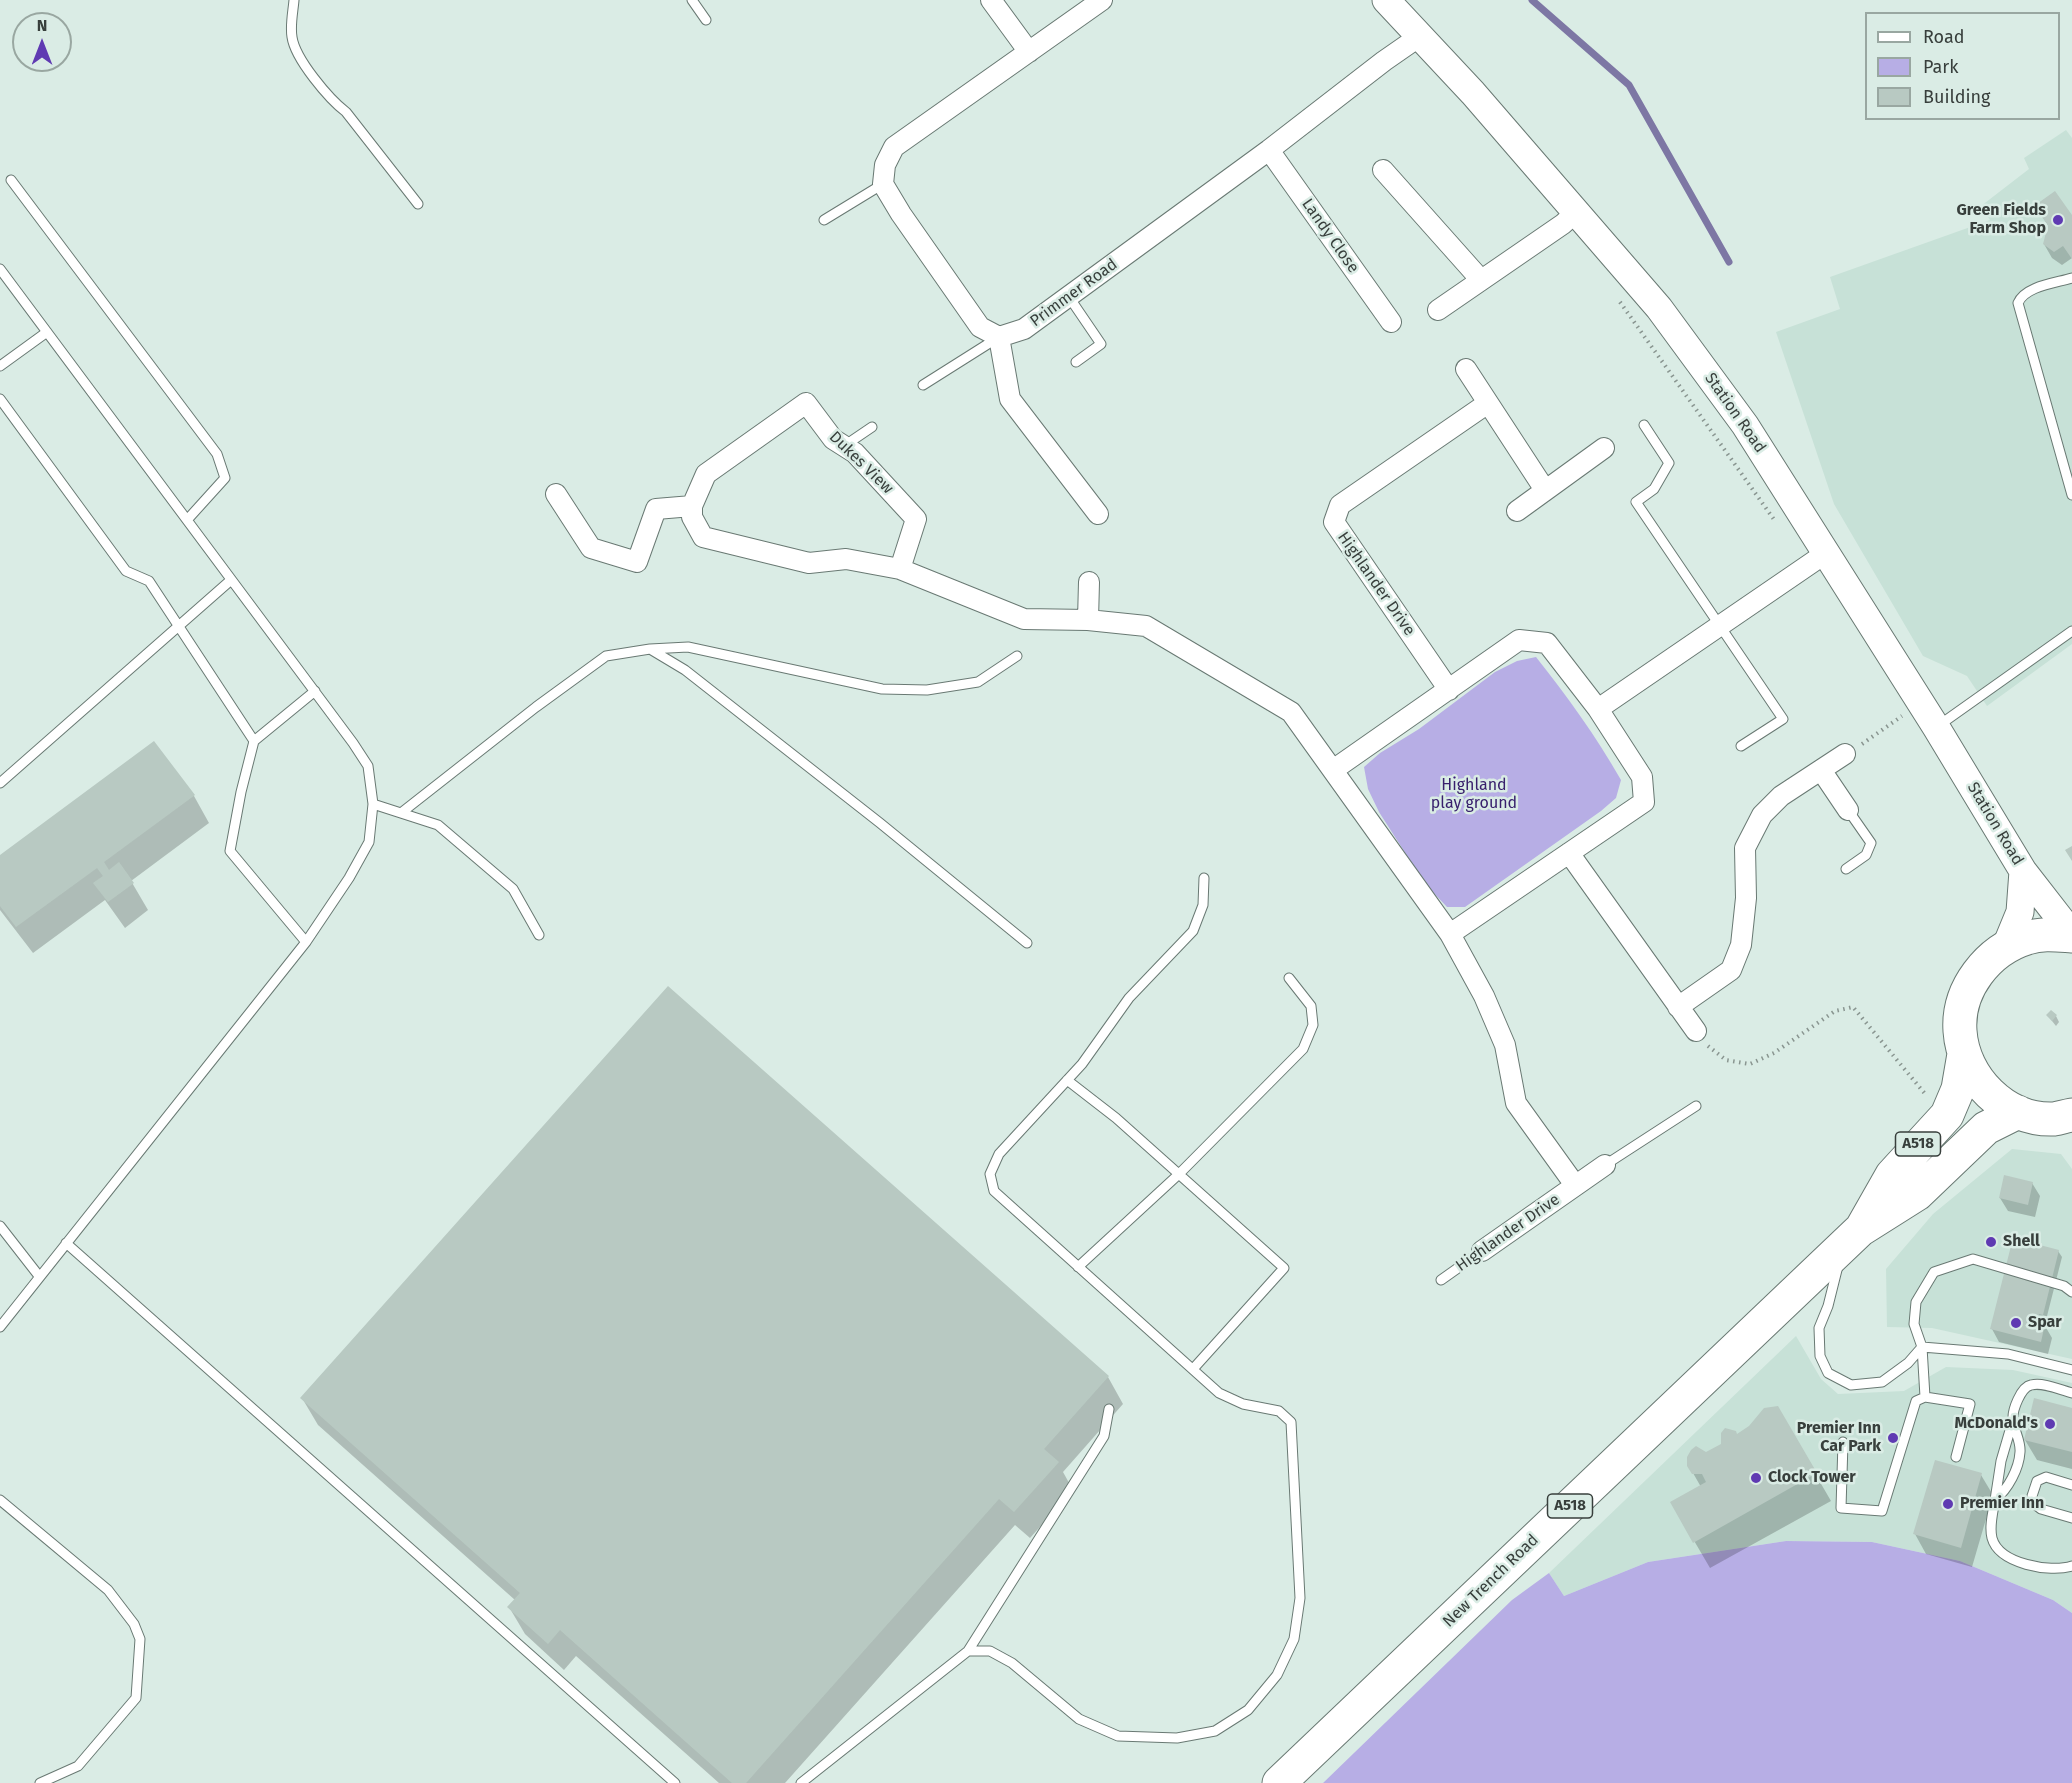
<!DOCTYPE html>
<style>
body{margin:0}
#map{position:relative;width:2072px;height:1783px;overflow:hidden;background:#daece5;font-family:"Fira Sans",sans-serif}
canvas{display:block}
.legend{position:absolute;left:1865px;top:12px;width:195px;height:108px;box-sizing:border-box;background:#daece5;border:2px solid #99a7a1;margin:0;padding:8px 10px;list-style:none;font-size:18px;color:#383f3c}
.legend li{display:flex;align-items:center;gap:12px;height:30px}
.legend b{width:30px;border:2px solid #99a7a1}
.north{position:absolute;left:12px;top:12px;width:60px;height:60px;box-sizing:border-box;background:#daece5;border:2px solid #99a7a1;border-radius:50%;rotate:0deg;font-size:16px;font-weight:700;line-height:24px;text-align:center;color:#383f3c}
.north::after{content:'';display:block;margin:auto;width:21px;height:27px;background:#5f3ab2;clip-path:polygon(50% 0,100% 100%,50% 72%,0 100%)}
</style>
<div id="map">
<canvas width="2072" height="1783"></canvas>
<ul class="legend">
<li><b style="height:8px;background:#fff"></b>Road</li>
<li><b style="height:16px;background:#b7aee5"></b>Park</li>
<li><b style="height:16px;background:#b8c9c2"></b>Building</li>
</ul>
<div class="north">N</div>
</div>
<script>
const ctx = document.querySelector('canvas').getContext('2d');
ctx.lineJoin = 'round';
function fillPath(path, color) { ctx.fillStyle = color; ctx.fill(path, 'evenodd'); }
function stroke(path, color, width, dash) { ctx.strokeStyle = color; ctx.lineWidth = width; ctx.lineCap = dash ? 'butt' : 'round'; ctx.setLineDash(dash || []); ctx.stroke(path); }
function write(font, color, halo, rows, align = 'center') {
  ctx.font = font + ' "Fira Sans",sans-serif'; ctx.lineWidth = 5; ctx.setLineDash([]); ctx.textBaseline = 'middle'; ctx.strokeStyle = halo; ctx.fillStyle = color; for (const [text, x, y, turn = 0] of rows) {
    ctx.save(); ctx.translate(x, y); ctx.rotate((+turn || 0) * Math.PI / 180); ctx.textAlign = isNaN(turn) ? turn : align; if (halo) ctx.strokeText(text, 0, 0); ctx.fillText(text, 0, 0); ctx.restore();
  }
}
const built = new Path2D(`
 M2066,130L2072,138V644L1987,706L1967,676L1923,656L1834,504L1776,332L1840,309L1830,277L1990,220L1981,206L2029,169L2024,158Z
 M2012,1149L2061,1154L2072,1169V1359L1932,1328L1887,1327L1886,1269L1933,1214Z
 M1796,1336L1821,1379L1838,1394L1904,1391L1946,1367L2013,1370L2072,1383V1613L2053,1600L1960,1561L1872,1542L1786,1541L1648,1562L1564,1596L1549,1573Z`);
const green = new Path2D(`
 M1536,657C1567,696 1596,736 1621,780L1616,798L1601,811L1465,907H1447L1429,888L1411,862L1379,812L1368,789L1364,767L1380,753L1419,729L1495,672L1517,661Z
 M1786,1541L1872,1542L1960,1561L2053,1600L2072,1613V1783H1323L1512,1600L1549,1573L1564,1596L1648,1562Z`);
const shadow = new Path2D(`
 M2036,207L2072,217V258L2062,265L2052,258L2044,244L2049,227Z
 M154,743L194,796L209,823L131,881L148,910L125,928L105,900L33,953L0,910V857Z
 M2048,1016H2056L2059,1022L2056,1026Z
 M2032,1183L2040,1196L2035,1217L2008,1211L2000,1198Z
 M2058,1251L2062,1257L2046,1320L2041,1319L2052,1338L2048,1354L1999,1342L1992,1329Z
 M1108,1377L1123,1404L1063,1472L1073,1490L1030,1538L1015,1525L785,1783H719L576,1656L564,1670L525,1634L509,1607L515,1600L318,1425L302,1398Z
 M1777,1408L1831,1501L1710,1568L1672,1503L1701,1487L1689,1466L1706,1454L1723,1445Z
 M2072,1410V1469L2037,1460L2025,1440Z
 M1981,1475L1993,1495L1972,1567L1926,1554L1915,1534Z`);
const stream = new Path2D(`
 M1532,0L1629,85L1729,262`);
const building = new Path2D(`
 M2055,191L2072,215V259L2063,246L2054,252L2043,244L2048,225L2034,206Z
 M154,741L195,795L104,862L109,870L119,862L134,883L108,902L93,883L103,876L97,868L16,927L0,906V855Z
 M2072,846V861L2065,850Z
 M668,986L1109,1376L1044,1449L1059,1462L1014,1512L999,1499L746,1783H732L560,1630L548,1644L507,1607L520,1593L300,1398Z
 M2051,1010L2057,1015L2052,1021L2046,1015Z
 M2004,1175L2033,1182L2028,1205L1999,1198Z
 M2013,1238L2059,1250L2043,1315L2039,1314L2037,1322L2045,1324L2041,1342L1990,1329Z
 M2034,1398L2072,1408V1452L2024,1440Z
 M1778,1406L1817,1473L1693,1543L1670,1502L1706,1482L1702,1474H1692L1687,1466V1457L1691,1450L1696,1446L1706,1452L1721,1444V1433L1725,1428L1736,1431L1737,1434L1749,1426L1764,1408Z
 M1935,1460L1982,1473L1961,1548L1913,1534Z`);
const path = new Path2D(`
 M1620,302L1775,521
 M1862,744L1902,716
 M1708,1046L1726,1060L1750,1064L1774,1053L1835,1011L1853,1007L1926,1095`);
const lane = new Path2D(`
 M294,0C293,12 290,25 292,37C295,59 329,99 346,112L418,204
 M692,0L706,20
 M11,180L217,454L225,478L187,520
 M824,220L883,184
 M0,269L353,743L368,766L373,804L369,842L349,878L306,942L0,1327
 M2072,278C2056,283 2025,286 2018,303L2072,495
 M1069,297L1101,344L1076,362
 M0,366L47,332
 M923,385L999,337
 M0,399L126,571L149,581L254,741L241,792L230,851L306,942
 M1644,425L1669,463L1654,489L1636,502L1783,719L1741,746
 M844,446L872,427
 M650,649L688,647L882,689L927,690L978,682L1017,656
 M1938,726L2072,631
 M254,741L315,691
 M0,783L231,580
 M373,804L438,825L513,889L539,935
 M401,813L536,707L606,656L650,649L685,670L880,823L1027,943
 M1846,869L1866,855L1871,843L1848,810
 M1067,1080L1116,1118L1284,1268L1193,1369
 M1605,1165L1696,1106
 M0,1226L39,1276
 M66,1243L675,1783
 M1838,1266L1828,1306L1819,1328L1820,1356L1828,1373L1851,1385L1882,1382L1908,1363L1922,1347
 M1078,1267L1179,1174L1303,1049L1313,1025L1311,1006L1289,978
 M1441,1280L1482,1251
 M1922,1347L2008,1354L2072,1370
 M2072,1393C2060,1390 2044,1382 2031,1385C2021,1387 2012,1410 2013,1420C2014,1431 2021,1441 2020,1452C2019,1469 2008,1489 1995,1500C1993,1512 1989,1526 1992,1538C1999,1564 2050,1573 2072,1566
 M1843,1442L1841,1508L1882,1511L1916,1401L1925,1397
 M1956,1457L1970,1404L1925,1397L1922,1347L1914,1324L1916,1302L1934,1272L1973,1259L2064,1286L2072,1292
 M2072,1485L2046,1477L2037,1481L2032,1496L2033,1503L2041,1509L2072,1518
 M0,1500L108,1590L134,1624L140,1639L136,1698L78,1766L40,1783
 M1995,1500L2001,1461L2013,1420
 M968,1651L1104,1436L1109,1409
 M801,1783L968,1651H990L1012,1663L1079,1719L1118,1736L1177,1738L1215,1731L1248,1710L1277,1675L1294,1639L1300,1598L1291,1422L1279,1411L1243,1404L1219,1393L994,1191L990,1174L999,1154L1082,1064L1129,998L1193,931L1203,905L1204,878`);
const street = new Path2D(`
 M991,0L1029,52
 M1102,0L894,147L885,165L883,184L901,214L980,327L999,337L1024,329L1269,150L1384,61L1420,36
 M1269,150L1391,322
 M1383,170L1481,280
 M1438,310L1563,224L1576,212
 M999,337L1010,399L1098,514
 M1466,369L1545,490
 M556,494L591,548L637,562L656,509L692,506
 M1517,511L1604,448
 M900,569L916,519L855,453L833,439L806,403L706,474L692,506V517L703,537L809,563L846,559L900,569L1024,619L1088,620L1146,626L1291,712L1450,934L1484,996L1505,1045L1516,1103L1575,1185
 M1088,620L1089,582
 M1449,690L1334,522L1340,505L1488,403
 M1333,770L1519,640L1547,643L1598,709
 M1821,770L1848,810
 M1569,853L1696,1031
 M1450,934L1644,802L1642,777L1598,709L1826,553
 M1678,1007L1731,970L1741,945L1746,898L1745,848L1762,815L1781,796L1845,754
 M1482,1251L1605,1165`);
const secondary = new Path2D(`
 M1386,0L1473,93L1659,308L1745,425L1936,727L2023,871L2072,934
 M2006,946L2020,912L2023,871`);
const highway = new Path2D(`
 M2072,936C2057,935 2042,933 2027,938C1988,950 1957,989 1960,1031C1963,1078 2005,1121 2054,1119C2060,1118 2066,1116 2072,1115
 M1863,1226L1892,1175L1947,1115L1958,1089L1964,1054
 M1279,1783L1860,1230L1917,1194L1986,1128L2018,1112`);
const markers = [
 [2058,220,6,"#5f3ab2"],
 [1991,1242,6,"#5f3ab2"],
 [2016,1323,6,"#5f3ab2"],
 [2050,1424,6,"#5f3ab2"],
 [1893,1438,6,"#5f3ab2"],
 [1756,1478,6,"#5f3ab2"],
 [1948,1504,6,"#5f3ab2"]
];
const shields = [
 [1918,1144,45],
 [1570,1506,45]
];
const shieldNames = [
 ["A518",1918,1144],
 ["A518",1570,1506]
];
const poiNames = [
 ["Green Fields",2046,211,"right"],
 ["Farm Shop",2046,229,"right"],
 ["Shell",2003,1242],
 ["Spar",2028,1323],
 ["McDonald's",2038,1424,"right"],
 ["Premier Inn",1881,1429,"right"],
 ["Car Park",1881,1447,"right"],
 ["Clock Tower",1768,1478],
 ["Premier Inn",1960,1504]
];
const streetNames = [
 ["Landy Close",1330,236,55],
 ["Primmer Road",1074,293,-36],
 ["Station Road",1735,413,55],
 ["Dukes View",861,463,44],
 ["Highlander Drive",1376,584,55],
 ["Station Road",1995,824,59],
 ["Highlander Drive",1508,1233,-35],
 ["New Trench Road",1491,1581,-44]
];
const parkNames = [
 ["Highland",1474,786],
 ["play ground",1474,804]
];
fillPath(built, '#c7e1d7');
fillPath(green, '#b7aee5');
fillPath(shadow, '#0003');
stroke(stream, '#7d77a4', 7);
fillPath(building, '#b8c9c2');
stroke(lane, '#697973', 11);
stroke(street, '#697973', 22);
stroke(secondary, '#697973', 29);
stroke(highway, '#697973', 35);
stroke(path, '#899590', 4, [1.5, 4.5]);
stroke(lane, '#fff', 9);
stroke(street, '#fff', 20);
stroke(secondary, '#fff', 27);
stroke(highway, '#fff', 33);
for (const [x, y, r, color] of markers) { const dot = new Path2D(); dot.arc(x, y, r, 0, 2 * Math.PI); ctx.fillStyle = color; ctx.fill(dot); stroke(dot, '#daece5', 2); }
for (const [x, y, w] of shields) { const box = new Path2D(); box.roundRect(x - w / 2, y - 12, w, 24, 4.5); ctx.fillStyle = '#daece5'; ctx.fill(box); stroke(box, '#383f3c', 1.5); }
write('bold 15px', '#383f3c', null, shieldNames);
write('bold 16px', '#383f3c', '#daece5', poiNames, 'left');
write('16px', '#383f3c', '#daece5', streetNames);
write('16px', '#38206d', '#daece5', parkNames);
</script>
